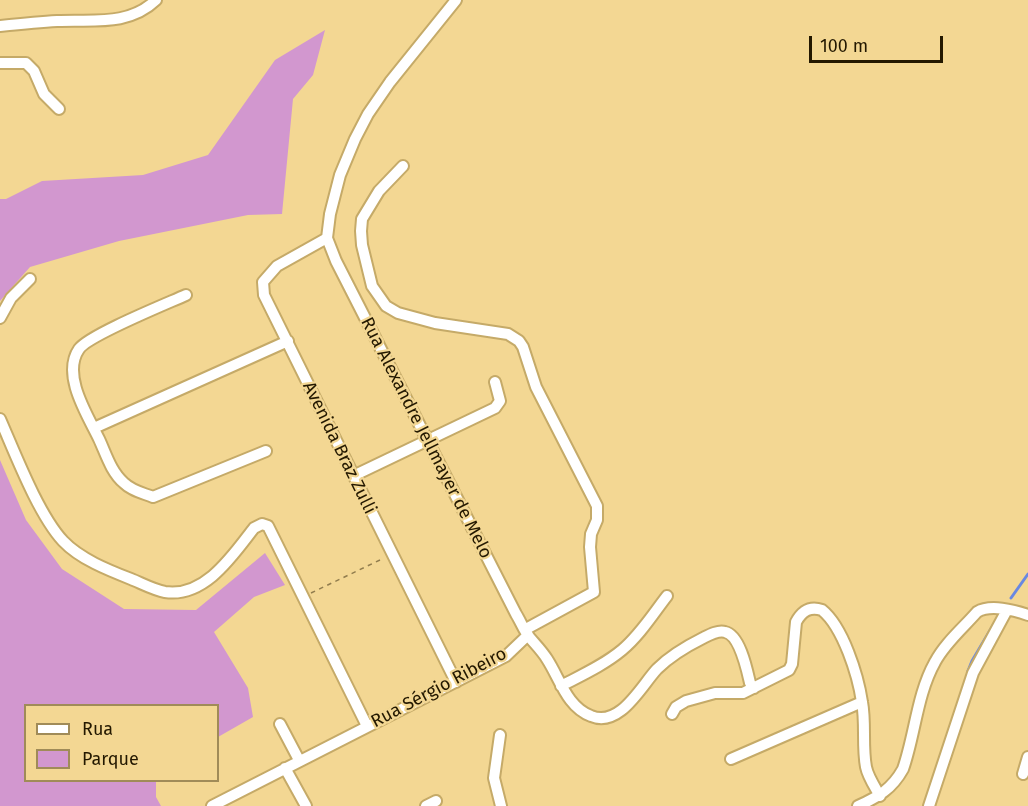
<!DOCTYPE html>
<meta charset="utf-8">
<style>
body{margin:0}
#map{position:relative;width:1028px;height:806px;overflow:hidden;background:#f3d793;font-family:"Fira Sans",sans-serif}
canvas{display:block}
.legend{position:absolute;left:24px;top:704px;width:195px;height:78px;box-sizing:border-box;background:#f3d793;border:2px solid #a08b58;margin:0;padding:8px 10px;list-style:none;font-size:18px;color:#231800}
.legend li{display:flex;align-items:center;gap:12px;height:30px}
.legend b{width:30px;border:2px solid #a08b58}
.scale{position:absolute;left:809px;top:36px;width:134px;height:27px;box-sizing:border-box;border:3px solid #231800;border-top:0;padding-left:8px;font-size:18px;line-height:21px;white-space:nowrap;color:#231800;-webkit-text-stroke:4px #f3d793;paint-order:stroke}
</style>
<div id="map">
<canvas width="1028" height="806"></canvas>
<ul class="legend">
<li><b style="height:8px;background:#fff"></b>Rua</li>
<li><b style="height:16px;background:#d297cf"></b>Parque</li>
</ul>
<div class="scale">100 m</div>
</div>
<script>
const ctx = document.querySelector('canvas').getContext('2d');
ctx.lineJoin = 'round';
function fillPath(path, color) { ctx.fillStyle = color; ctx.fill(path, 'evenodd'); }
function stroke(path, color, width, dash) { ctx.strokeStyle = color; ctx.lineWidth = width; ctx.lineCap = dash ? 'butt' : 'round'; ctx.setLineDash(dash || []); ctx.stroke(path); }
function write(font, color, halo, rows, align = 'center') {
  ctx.font = font + ' "Fira Sans",sans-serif'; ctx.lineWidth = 4.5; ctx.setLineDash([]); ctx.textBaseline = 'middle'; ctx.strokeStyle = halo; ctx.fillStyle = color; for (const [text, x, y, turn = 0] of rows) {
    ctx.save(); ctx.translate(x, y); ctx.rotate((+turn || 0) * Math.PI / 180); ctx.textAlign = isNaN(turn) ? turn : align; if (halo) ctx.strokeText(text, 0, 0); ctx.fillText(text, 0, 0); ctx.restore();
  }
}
const green = new Path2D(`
 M325,30L313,75L293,99L282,214L248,215L119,241L30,267L0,301V199H6L42,181L143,175L208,155L275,60Z
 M0,460L26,520L62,569L124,609L196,610L265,553L285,585L254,597L214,632L248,688L253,717L218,737V706H26V780L156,781V797L161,806H0Z`);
const stream = new Path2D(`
 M1011,598L1028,574
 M968,671L972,661L995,622`);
const path = new Path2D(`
 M311,593L382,559`);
const minor = new Path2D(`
 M456,0L390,82L368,114L355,139L340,175L330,214L327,238L336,261L516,614C521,622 524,631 530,638C536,645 542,651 547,659C560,679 567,707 591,716C620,728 641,686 657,669C670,656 687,646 703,638C709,635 718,630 725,632C740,635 747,670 750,683L754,688
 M0,26C19,24 38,22 57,21C91,19 128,27 156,0
 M0,63H26L34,71L44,94L59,109
 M403,166L379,191L362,219L361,231L362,245L372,286L386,306L398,313L435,323L508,334L519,341L523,347L536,387L597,506V520L591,534L590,547L594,592L526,629
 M327,238L277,266L263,282L264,295L456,682
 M186,295C166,304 89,335 79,349C61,375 88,416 99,439C106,454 111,472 124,483C132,491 143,493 153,497L266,451
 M0,318L11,298L30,279
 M0,419C15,453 38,514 63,541C80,559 108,570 131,579C141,583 154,590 165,592C205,598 233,555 254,528L262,524L268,526L367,726
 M94,428L288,341
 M353,476L495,408L500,401L495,382
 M561,686C582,675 604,665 622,650C640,635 653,614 667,596
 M672,714L676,707L686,701L715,693H743L789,670L792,664L796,622C802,611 810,606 822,610C843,627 858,675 862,702C866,723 862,746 866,767C868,777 875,787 880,796
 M280,724L299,760
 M500,735L494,778L501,806
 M731,759L862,702
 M285,768L306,806
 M1023,774L1028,757
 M212,806L506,656L528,635
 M426,806L436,801
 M858,806C878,797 892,789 903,769C915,735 917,694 935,662C945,643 963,628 977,612C990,604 1014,610 1028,615
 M929,806L973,673L1007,610`);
const streetNames = [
 ["Rua Alexandre Jellmayer de Melo",426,438,63],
 ["Avenida Braz Zulli",339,448,64],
 ["Rua Sérgio Ribeiro",439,688,-28]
];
fillPath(green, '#d297cf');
stroke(stream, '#6988e2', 3);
stroke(minor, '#c5aa68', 14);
stroke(path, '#917d4e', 1.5, [4.5, 4.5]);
stroke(minor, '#fff', 10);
write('18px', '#231800', '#f3d793', streetNames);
</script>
